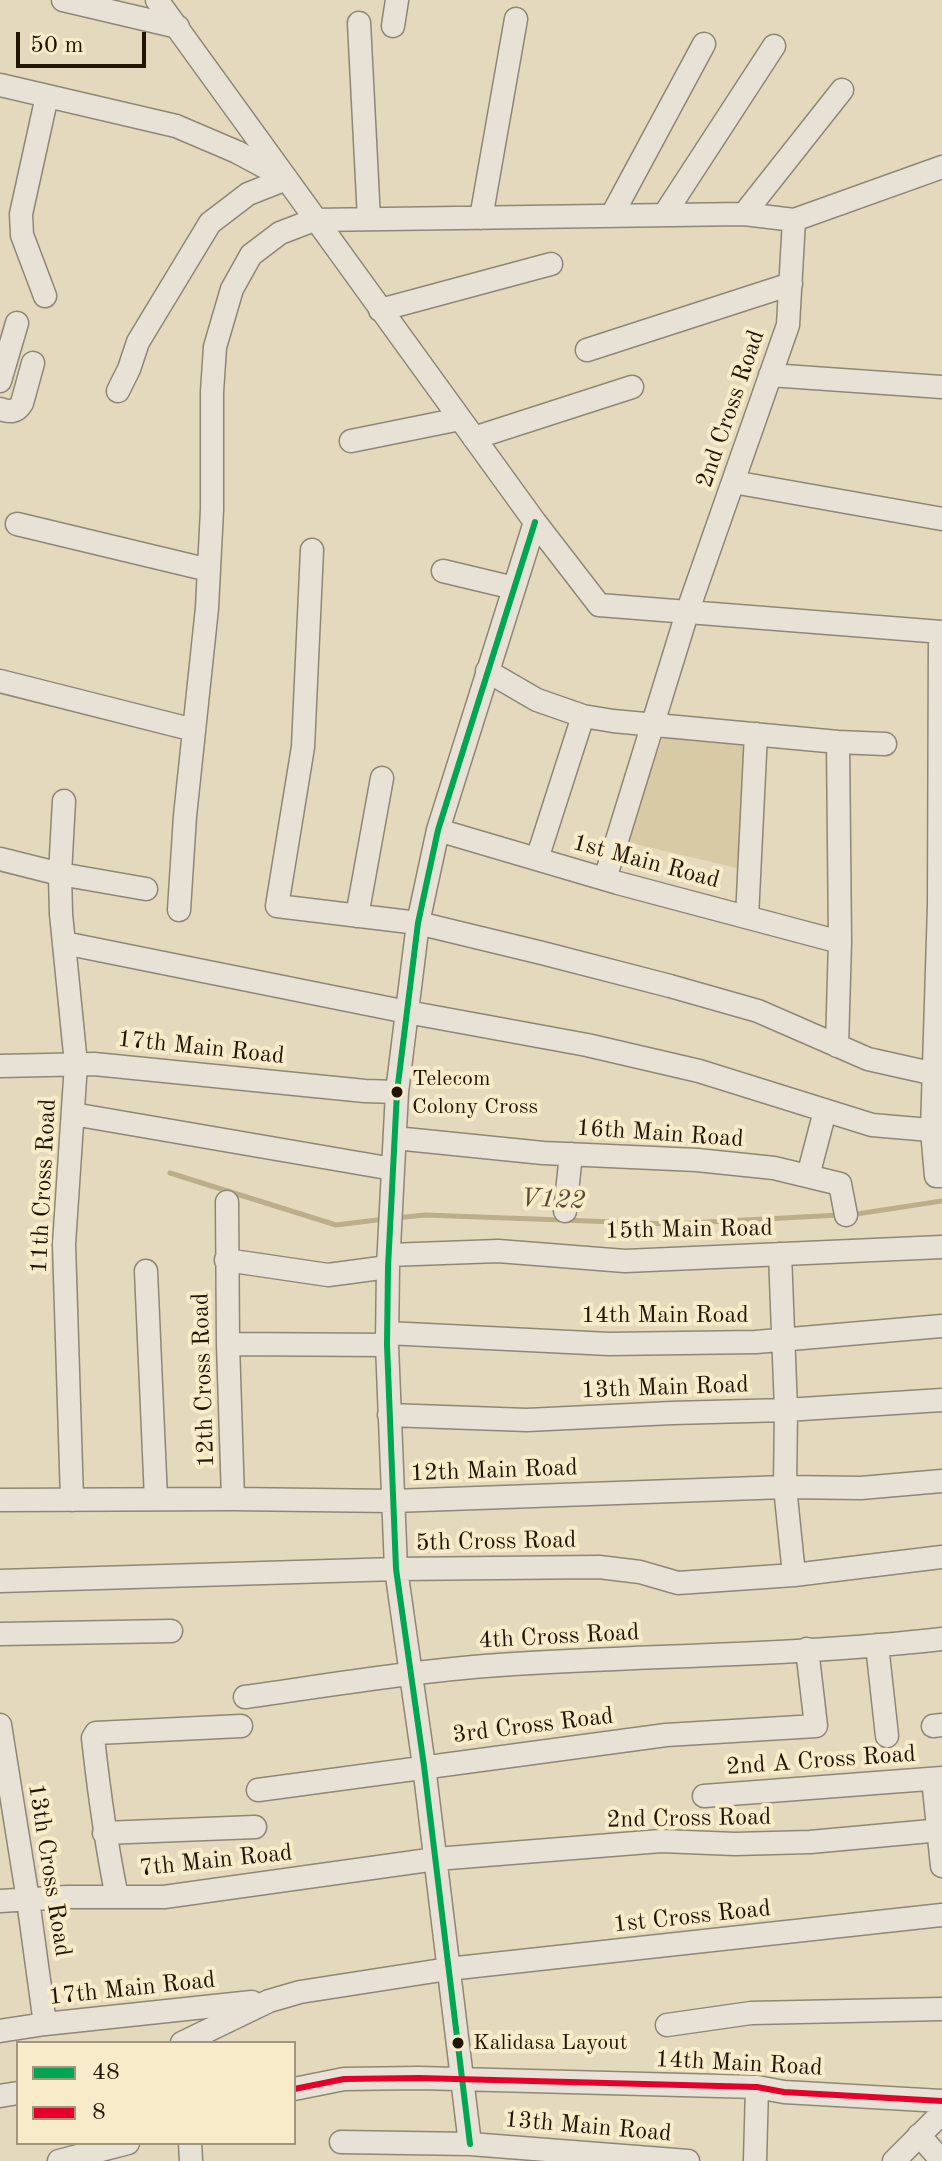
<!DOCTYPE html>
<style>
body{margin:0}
#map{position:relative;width:942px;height:2161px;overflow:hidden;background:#e4d9bd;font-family:"Old Standard TT",serif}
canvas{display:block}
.legend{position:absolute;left:16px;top:2041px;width:280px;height:104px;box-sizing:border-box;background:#f7ebca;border:2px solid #a1957b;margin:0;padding:10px 14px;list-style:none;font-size:24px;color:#211505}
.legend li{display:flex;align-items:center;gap:16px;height:40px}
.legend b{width:40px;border:2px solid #a1957b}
.scale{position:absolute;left:16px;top:32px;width:130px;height:36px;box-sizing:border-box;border:4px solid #211505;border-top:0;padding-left:10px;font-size:24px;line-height:28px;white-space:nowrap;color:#211505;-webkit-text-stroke:6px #f7ebca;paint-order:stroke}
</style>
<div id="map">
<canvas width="942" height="2161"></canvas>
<ul class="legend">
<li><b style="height:10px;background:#00a651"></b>48</li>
<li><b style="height:10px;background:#e4002b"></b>8</li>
</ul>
<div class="scale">50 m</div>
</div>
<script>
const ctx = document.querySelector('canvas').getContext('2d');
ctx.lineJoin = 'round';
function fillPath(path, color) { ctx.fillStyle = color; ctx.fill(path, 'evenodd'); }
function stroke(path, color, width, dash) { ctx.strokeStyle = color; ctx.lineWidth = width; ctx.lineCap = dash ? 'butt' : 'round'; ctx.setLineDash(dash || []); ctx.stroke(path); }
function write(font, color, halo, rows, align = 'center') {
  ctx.font = font + ' "Old Standard TT",serif'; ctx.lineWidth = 8; ctx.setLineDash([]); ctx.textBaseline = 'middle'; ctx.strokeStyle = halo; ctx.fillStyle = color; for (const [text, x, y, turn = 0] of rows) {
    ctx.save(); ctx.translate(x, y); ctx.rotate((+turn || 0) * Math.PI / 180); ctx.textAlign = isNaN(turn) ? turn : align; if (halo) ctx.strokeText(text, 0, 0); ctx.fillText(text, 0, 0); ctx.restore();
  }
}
const green = new Path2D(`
 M663,736L746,744L737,868L627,842Z`);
const stream = new Path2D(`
 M170,1173L336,1225L385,1219
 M850,1215L942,1201
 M395,1218L425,1215L670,1224L840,1215`);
const minor = new Path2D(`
 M63,0L178,27
 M157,0L535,522L599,605L942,632
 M359,23L369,219
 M393,26L397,0
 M0,85L176,126L237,152L278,174
 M744,214L842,90
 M612,215L704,44
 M664,215L774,46
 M481,218L516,19
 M45,296L22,235L21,214L47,96
 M380,310L551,264
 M587,350L791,284
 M770,375L942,387
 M0,381L17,323
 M118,391L129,369L138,342L210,223L248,194L286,179
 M0,409C10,412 16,413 22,403L33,363
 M474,438L632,387
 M351,441L460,419
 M733,482L942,519
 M17,524L209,570
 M312,550L303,747L277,906L418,923L542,953L670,986L758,1011L868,1059L935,1074
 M443,571L514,588
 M940,632L939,905L932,1131L936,1176H942
 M487,671L537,700L583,716L613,721L838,742L885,744
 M0,681L194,730
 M64,801L60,874L61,914L76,1064L64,1244L72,1500
 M438,830L618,883L840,942
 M0,859L60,874L146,889
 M537,859L583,716
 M605,879L688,610L788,325L794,220
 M179,910L185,816L207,608L212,510V392L215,347L232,289L251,255L280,233L314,220L744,214L794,220L942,167
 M357,916L382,778
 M747,917L756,734
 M64,943L407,1012L587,1045L699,1071L872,1125L942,1131
 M837,1046L840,942L838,742
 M0,1066L94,1064L365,1091L397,1092
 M73,1114L393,1169
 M395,1138L543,1153L697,1160L774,1168L840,1184L846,1215
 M808,1176L825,1111
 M227,1202L228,1344L233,1499
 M565,1211L571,1154
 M780,1254L786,1410L785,1487L794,1575
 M389,1255L498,1251L625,1261L942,1247
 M226,1260L328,1275L388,1267
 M146,1271L156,1499
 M387,1333L609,1344L756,1342L942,1326
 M228,1344L387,1345
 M389,1415L527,1420L672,1413L786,1410L942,1400
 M0,1500L233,1499L393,1501L785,1487L861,1488L942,1481
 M0,1581L396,1569L599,1567L640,1572L678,1583L794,1575L942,1557
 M0,1634L171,1631
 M877,1645L887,1736
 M245,1697C330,1685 414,1671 499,1665C646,1655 795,1656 942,1639
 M0,1725L28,1900L45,2024
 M933,1726L942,1725
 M933,1779L942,1866
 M258,1790L666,1735L816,1726L807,1649
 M704,1796L942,1778
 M104,1833L255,1827
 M117,1897C106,1844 99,1792 93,1738L96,1733L241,1726
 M0,1901L67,1897H164L436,1859L661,1841L735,1844L810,1842L942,1830
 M667,2025L751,2013L942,2009
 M0,2031L45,2024L252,2002
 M182,2043L269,2001L300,1992L448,1969L942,1915
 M294,2089L344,2079L419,2078L757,2087L784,2092L942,2101
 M0,2096L18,2093
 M919,2135L942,2161
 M341,2142L470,2144L688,2161
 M190,2143L191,2161
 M470,2144L424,1766L396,1569L387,1345L388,1267L397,1092L418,923L438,830L535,522
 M59,2161L128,2143
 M755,2161L757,2087
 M894,2161L942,2113`);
const bus1 = new Path2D(`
 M470,2144L424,1766L396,1569L387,1345L388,1267L397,1092L418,923L438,830L535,522`);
const bus2 = new Path2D(`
 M294,2089L344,2079L419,2078L757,2087L784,2092L942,2101`);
const markers = [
 [397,1092,7,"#211505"],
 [458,2043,7,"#211505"]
];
const busNames = [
 ["Telecom",412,1079],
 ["Colony Cross",412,1107],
 ["Kalidasa Layout",473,2043]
];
const streetNames = [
 ["2nd Cross Road",731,409,-71],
 ["1st Main Road",646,862,15],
 ["17th Main Road",201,1048,6],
 ["16th Main Road",660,1134,4],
 ["11th Cross Road",44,1186,-87],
 ["15th Main Road",689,1230,-1],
 ["14th Main Road",665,1316],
 ["12th Cross Road",204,1380,-92],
 ["13th Main Road",665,1388,-2],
 ["12th Main Road",494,1471,-2],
 ["5th Cross Road",496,1542,-1],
 ["4th Cross Road",559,1637,-3],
 ["3rd Cross Road",533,1726,-7],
 ["2nd A Cross Road",821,1761,-4],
 ["2nd Cross Road",689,1819,-1],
 ["7th Main Road",216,1861,-6],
 ["13th Cross Road",49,1870,81],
 ["1st Cross Road",692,1917,-6],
 ["17th Main Road",132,1989,-6],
 ["14th Main Road",739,2064,3],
 ["13th Main Road",588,2127,5]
];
const waterNames = [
 ["V122",553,1200,2]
];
fillPath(green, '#d8caa5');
stroke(stream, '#bdae8b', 5);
stroke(minor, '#8f8776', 25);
stroke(minor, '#e7e2d5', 22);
stroke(bus1, '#00a651', 6);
stroke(bus2, '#e4002b', 6);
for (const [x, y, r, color] of markers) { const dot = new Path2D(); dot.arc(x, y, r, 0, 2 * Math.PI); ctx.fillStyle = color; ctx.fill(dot); stroke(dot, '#f7ebca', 3); }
write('22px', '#211505', '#f7ebca', busNames, 'left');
write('24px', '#211505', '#f7ebca', streetNames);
write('italic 26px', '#594b32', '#f7ebca', waterNames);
</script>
